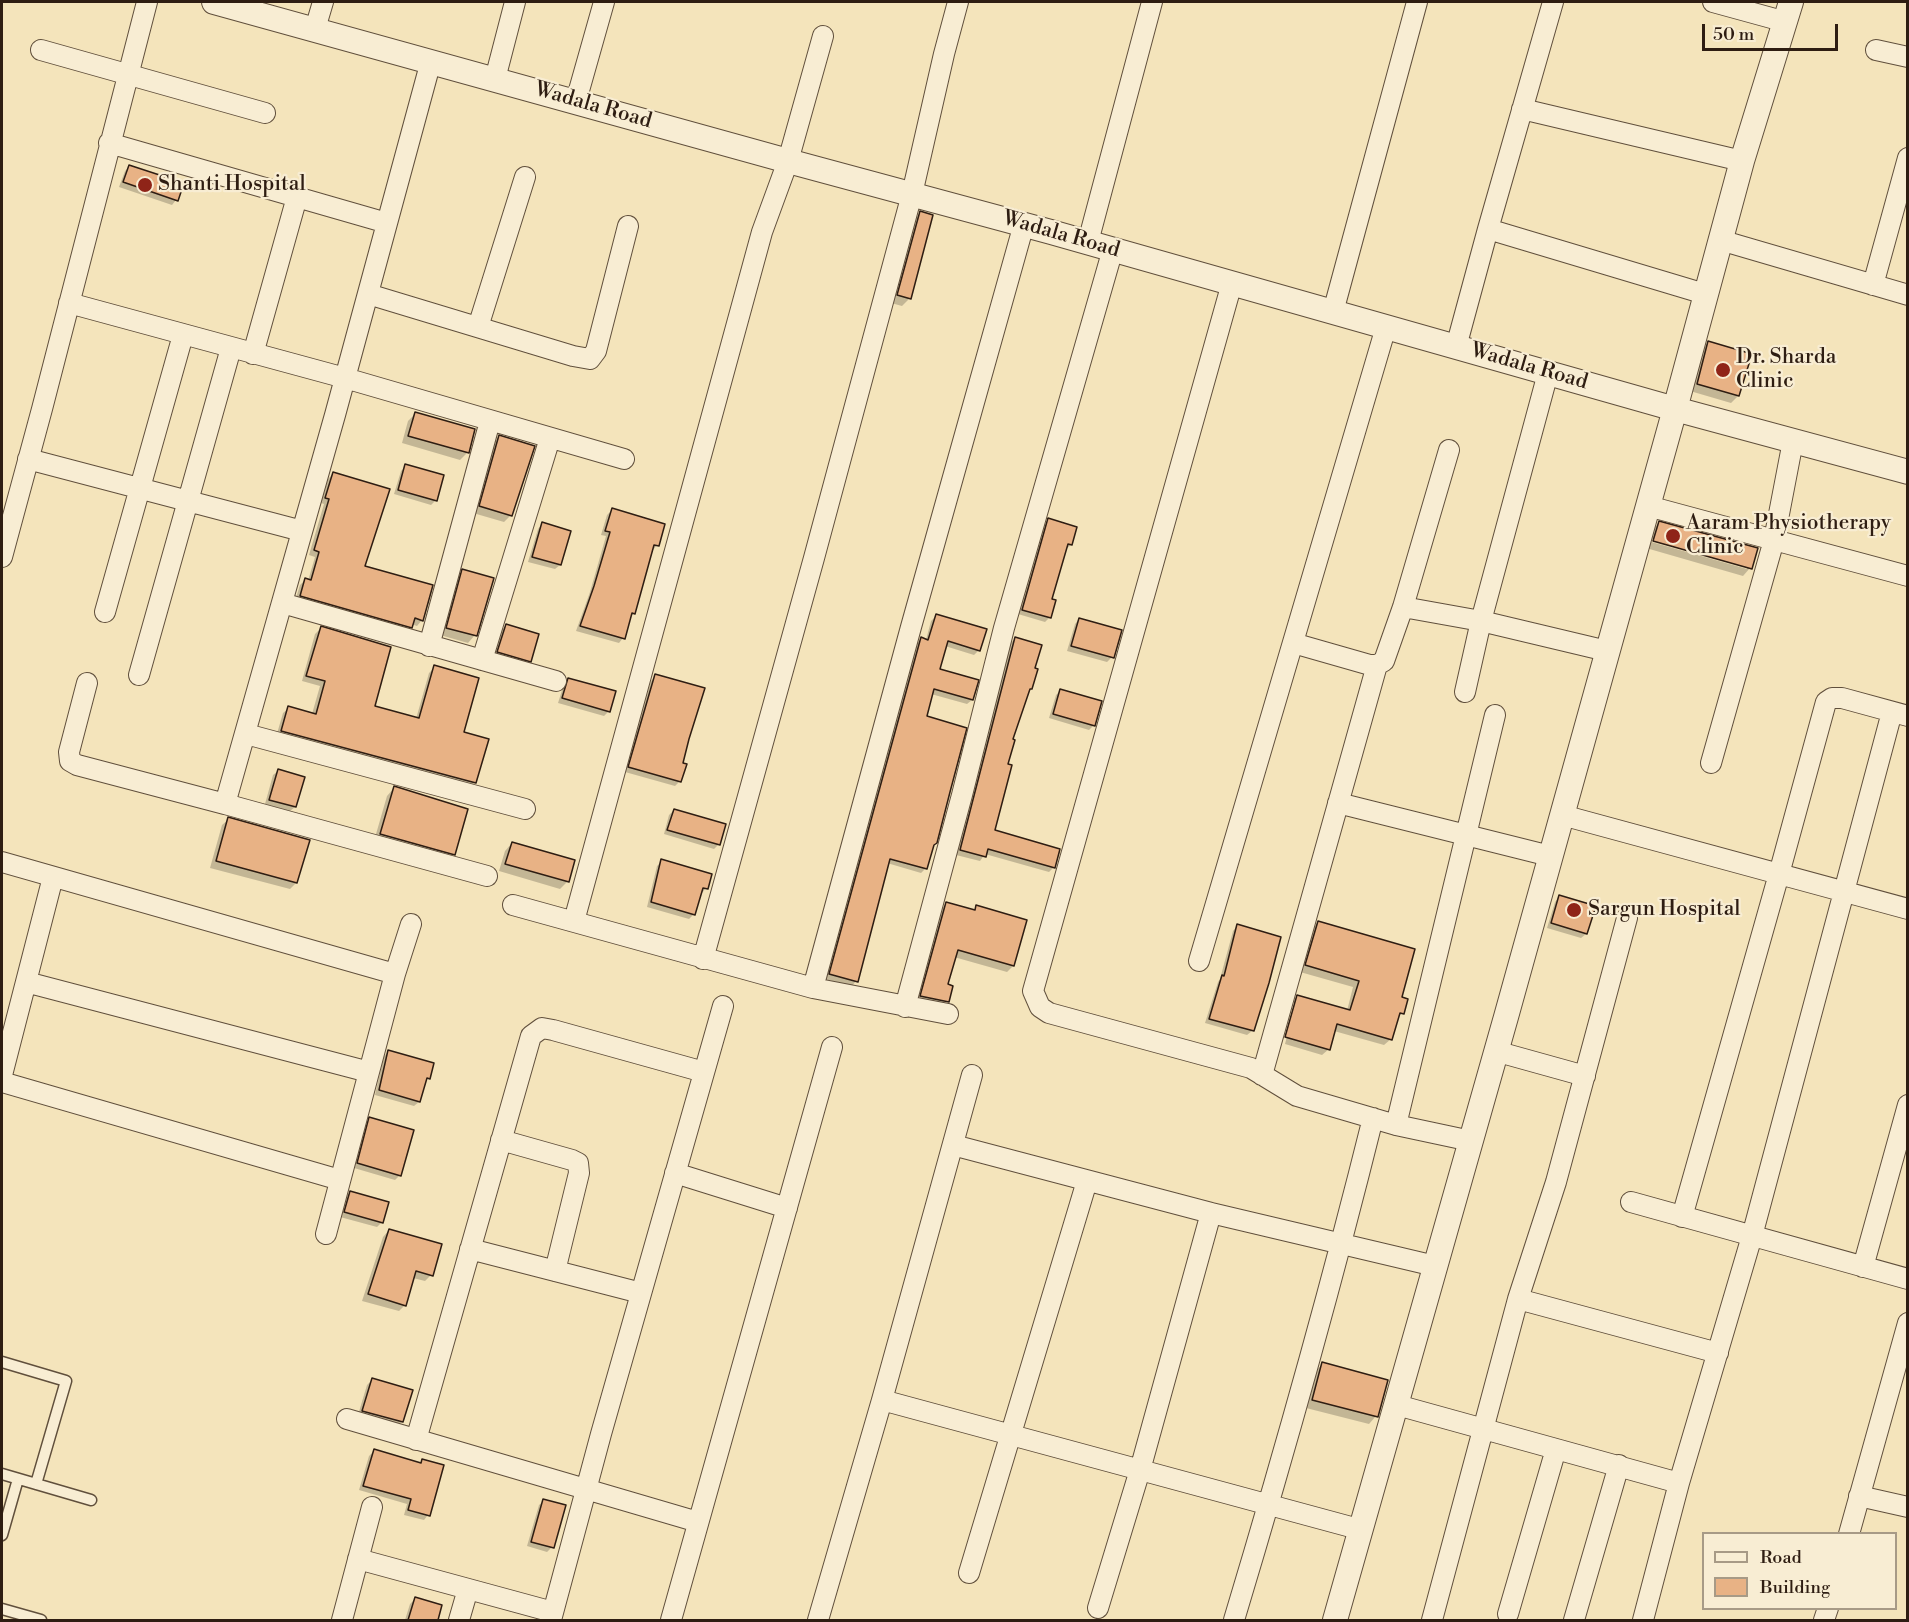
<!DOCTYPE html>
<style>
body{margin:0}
#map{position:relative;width:1909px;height:1622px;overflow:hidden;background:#f4e4bb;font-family:"Libre Bodoni",serif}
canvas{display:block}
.frame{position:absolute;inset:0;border:3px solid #2e1d12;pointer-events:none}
.legend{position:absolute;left:1702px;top:1532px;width:195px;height:78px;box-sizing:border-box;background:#f8edd3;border:2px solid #a79a86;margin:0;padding:8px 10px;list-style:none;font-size:18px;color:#2e1d12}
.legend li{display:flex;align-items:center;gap:12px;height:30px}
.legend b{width:30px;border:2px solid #a79a86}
.scale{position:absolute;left:1702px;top:24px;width:136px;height:27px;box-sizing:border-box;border:3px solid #2e1d12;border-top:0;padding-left:8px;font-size:18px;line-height:21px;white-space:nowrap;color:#2e1d12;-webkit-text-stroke:4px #f8edd3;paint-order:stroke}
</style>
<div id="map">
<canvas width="1909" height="1622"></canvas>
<div class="frame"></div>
<ul class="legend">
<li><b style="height:8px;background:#f8edd3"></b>Road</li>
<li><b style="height:16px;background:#e8b285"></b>Building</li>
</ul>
<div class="scale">50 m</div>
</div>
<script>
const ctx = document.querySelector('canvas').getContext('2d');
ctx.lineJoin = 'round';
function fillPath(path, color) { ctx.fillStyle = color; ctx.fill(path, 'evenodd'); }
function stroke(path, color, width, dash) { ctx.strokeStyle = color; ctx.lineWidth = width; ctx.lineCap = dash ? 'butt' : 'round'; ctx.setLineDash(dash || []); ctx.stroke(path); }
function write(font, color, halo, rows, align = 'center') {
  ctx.font = font + ' "Libre Bodoni",serif'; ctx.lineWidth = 4.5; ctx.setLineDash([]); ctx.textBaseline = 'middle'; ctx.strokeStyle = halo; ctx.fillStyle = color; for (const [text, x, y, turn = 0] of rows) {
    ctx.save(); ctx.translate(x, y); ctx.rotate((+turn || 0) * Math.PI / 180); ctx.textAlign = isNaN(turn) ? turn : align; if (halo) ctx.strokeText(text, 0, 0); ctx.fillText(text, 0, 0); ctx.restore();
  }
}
const shadow = new Path2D(`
 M130,166L176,200L172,205L119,187L125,171Z
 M920,213L910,298L902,306L891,303L913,221Z
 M1709,342L1738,396L1731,403L1690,391L1701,350Z
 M416,413L468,452L460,460L402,443L408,421Z
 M499,437L511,515L504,522L473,513L492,444Z
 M406,466L436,500L431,505L394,494L401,471Z
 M333,474L364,567L422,620L417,626L411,624L405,632L295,601L300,585L305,580L308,581L315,557L309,555L324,504L321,503L328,479Z
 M612,510L657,545L653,550L634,613L629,617L623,638L619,643L576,631L590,592L606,536L601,535L607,515Z
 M1048,520L1071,545L1066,549L1050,600V617L1045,622L1018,614L1044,525Z
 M1659,523L1756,549L1750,568L1743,576L1646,548L1648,541L1747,569V566L1649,538L1651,531Z
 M542,524L560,565L555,569L528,562L538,529Z
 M463,571L475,635L468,643L440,635L455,578Z
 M936,616L979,650L974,655L945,646L938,670L972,700L967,704L931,694L925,717L932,846L926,868L921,873L887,863L856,981L852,986L825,979L916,644L921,639L926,640L931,621Z
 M1079,619L1112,657L1107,662L1067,651L1075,624Z
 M506,626L530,661L525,666L493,656L501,630Z
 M321,628L373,707L416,719L429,673L435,667L462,733L475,782L469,788L276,737L283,713L289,708L312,714L320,686L302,681L315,634Z
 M1015,639L1033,669L1031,689L1026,693L1011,740L993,831L1054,867L1049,872L985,854L980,861L956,855L1010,643Z
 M656,676L682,764L680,781L675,786L625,772L651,681Z
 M569,679L609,711L604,716L558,703L564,684Z
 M1061,690L1094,725L1089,730L1049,718L1056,695Z
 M278,771L295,807L290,811L265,804L273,775Z
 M394,788L454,854L446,862L374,841L387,796Z
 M674,810L719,844L714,849L664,834L669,815Z
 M229,819L296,883L290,889L210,868L222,825Z
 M512,843L568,881L560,889L499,871L505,851Z
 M662,861L706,888L702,893H700L694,914L689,919L647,907L657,866Z
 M1559,897L1586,934L1581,938L1547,928L1555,902Z
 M946,904L973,911L977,907L1026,921L1013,966L1007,972L954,957L946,985L947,1001L941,1007L915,1002L940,910Z
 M1318,922L1402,1013L1397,1019L1391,1039L1384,1045L1334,1031L1329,1049L1322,1055L1285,1044L1296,1002H1293L1282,1043H1280L1291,1003L1297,997L1347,1011L1353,987L1300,972L1312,929Z
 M1237,926L1273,965L1252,1031L1247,1035L1205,1023L1218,982L1220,979L1233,931Z
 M389,1051L428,1078L425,1082L419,1102L414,1106L375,1095L384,1056Z
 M370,1119L400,1175L395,1180L354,1168L365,1124Z
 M350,1193L382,1222L377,1227L340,1217L345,1197Z
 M389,1230L431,1275L425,1281L413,1278L405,1305L399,1311L362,1301L383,1237Z
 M1323,1364L1376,1416L1369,1424L1306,1408L1315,1371Z
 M372,1380L402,1422L397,1426L358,1415L367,1385Z
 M374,1451L420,1464L423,1461L428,1515L424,1520L404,1515L407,1504L359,1490L369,1456Z
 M544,1501L552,1547L547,1552L527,1546L539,1505Z
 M415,1599L440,1606L436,1620H405L410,1604Z`);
const building = new Path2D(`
 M129,165L184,183L178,201L123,182Z
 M920,211L933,215L911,299L897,295Z
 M1708,341L1752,354L1739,396L1697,384Z
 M415,412L475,429L469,453L408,436Z
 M499,435L535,446L512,516L479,506Z
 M405,464L444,475L437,501L398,490Z
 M333,472L390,489L365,566L433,585L423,621L415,618L412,628L300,596L305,578L311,580L319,552L314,550L329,499L325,498Z
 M612,508L665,524L659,546L654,545L635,614L632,613L625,639L580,626L594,586L610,532L605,531Z
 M1048,518L1077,527L1072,545L1068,544L1052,599L1056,600L1051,618L1022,610Z
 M1659,521L1758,548L1752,569L1653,541Z
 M542,522L571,531L561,565L532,557Z
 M462,569L494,578L477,636L446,628Z
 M936,614L987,629L980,651L948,641L940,669L979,680L973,700L934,689L927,716L967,728L950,792L937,843L934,845L927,869L890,859L858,982L829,974L921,637L928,640Z
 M1079,618L1122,630L1114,658L1071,646Z
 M506,624L539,634L531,662L497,652Z
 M321,626L391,647L375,706L419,718L434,665L479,678L464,732L489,739L476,783L281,731L288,706L316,714L325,681L306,676Z
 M1015,637L1042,645L1035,668L1038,669L1032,689H1030L1013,739L1015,740L1008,764L1012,765L995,830L1060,849L1055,868L988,849L986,857L960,850Z
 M655,674L705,688L689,739L683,763L687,764L681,782L628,767Z
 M568,678L616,691L610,712L562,698Z
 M1060,689L1102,701L1095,726L1053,714Z
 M278,769L305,777L296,807L269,800Z
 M394,786L468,809L455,855L380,834Z
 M674,809L726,824L720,845L667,830Z
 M228,817L310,840L297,883L216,861Z
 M512,842L575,860L569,882L505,864Z
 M661,859L712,874L708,889L703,888L695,915L651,902Z
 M1559,895L1596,906L1587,934L1551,923Z
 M946,902L975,910L976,905L1027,920L1014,966L958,950L948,984L953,986L949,1002L920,996Z
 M1318,921L1415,949L1402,997L1408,999L1404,1014L1400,1013L1392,1040L1337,1024L1330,1050L1285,1037L1297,995L1350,1010L1359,981L1305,965Z
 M1237,924L1281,937L1269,983L1254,1031L1209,1019L1222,975L1224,976Z
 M388,1050L434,1063L430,1079L427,1078L420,1102L379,1090Z
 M369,1117L414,1130L401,1176L357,1163Z
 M350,1191L389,1202L383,1223L344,1212Z
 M389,1229L442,1244L433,1276L416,1271L406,1306L368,1294Z
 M1322,1362L1388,1380L1378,1417L1312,1400Z
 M372,1378L413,1390L403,1422L362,1411Z
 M374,1449L421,1463L422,1459L444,1465L430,1516L408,1510L411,1499L363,1486Z
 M543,1499L566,1505L554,1548L531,1542Z
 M415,1597L442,1605L438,1620H408Z`);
const service = new Path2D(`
 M2,1362L66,1381L36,1484
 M2,1474L91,1500
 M2,1535L18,1479
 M2,1609L41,1620`);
const minor = new Path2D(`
 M1713,2L1786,22
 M315,29L323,2
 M41,50L265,113
 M1876,50L1908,57
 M431,61L335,415L225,804L487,876
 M495,79L515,2
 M576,101L604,2
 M1522,109L1742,161
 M109,143L387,223
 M1488,229L1705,294
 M1720,240L1908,295
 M1088,242L1152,2
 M1232,283L1033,991L1040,1007L1049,1013L1251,1068L1297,1096L1396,1125L1471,1141
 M1873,285L1908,158
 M368,294L573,356L590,359L596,351L628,226
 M69,303L345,378L624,459
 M1333,312L1417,2
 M478,327L525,177
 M1456,347L1488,229L1553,2
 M253,354L297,197
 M28,459L302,531
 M1648,506L1908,576
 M2,557L42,409L147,2
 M282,603L556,681
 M1403,607L1481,621L1607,651
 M105,612L183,335
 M1293,643L1370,665H1377L1384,661L1403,607L1449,450
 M429,646L490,421
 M482,660L550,438
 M139,675L231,348
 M87,683L69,752L70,761L77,765L225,804
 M1465,692L1481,621L1548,373
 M246,734L525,809
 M1711,763L1774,540L1793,441
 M1338,803L1550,856
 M1562,815L1908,909
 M2,862L395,974
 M513,905L813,988L948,1014
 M574,921L762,232L788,161L823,36
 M703,959L814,558L912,194L944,54L958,2
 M1199,961L1386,327
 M26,982L369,1072
 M813,988L911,627L1024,224
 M905,1007L962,795L1004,628L1113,249
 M1495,1051L1585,1076
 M2,1075L53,877
 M1262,1075L1377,665
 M2,1082L340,1180
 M1396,1125L1495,715
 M501,1140L572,1160L578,1163L579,1173L555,1271
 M953,1145L1211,1213L1435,1266
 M675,1173L787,1208
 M1631,1202L1908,1279
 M1682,1217L1779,874L1826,702L1832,698H1842L1908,716
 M326,1234L395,974L411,924
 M470,1249L641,1293
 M1863,1267L1908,1105
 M1518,1299L1718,1353
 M882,1400L1362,1530
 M1397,1405L1679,1483
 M347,1419L698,1522
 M416,1440L531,1036L542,1028L553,1030L704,1072
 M1859,1496L1908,1507
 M1849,1534L1908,1323
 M358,1559L553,1612
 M969,1573L1087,1181
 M1098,1608L1140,1470L1211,1213
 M1508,1614L1556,1449
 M342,1620L372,1507
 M459,1620L468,1589
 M551,1620L601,1434L723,1006
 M671,1620L832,1047
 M818,1620L882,1400L972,1075
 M1234,1620C1284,1454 1331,1287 1373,1118
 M1432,1620L1518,1299L1556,1182L1627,918
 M1574,1620L1619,1465
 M1643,1620L1679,1483L1752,1236L1892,712
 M1824,1620L1828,1608`);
const tertiary = new Path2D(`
 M214,2L788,161L1051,232L1675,409L1908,472
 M1335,1620L1506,1017L1675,409L1742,161L1791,2`);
const markers = [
 [145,185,8,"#8f2418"],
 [1723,370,8,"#8f2418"],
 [1673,536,8,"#8f2418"],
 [1574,910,8,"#8f2418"]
];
const streetNames = [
 ["Wadala Road",593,106,16],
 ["Wadala Road",1061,235,16],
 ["Wadala Road",1529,367,16]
];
const poiNames = [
 ["Shanti Hospital",158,185],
 ["Dr. Sharda",1736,358],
 ["Clinic",1736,382],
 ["Aaram Physiotherapy",1686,524],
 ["Clinic",1686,548],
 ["Sargun Hospital",1588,910]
];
fillPath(shadow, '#0003');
fillPath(building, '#e8b285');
stroke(building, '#2e1d12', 1.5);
stroke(service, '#604f3c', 13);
stroke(minor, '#604f3c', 22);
stroke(tertiary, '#604f3c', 26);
stroke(service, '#f8edd3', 10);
stroke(minor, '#f8edd3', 20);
stroke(tertiary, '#f8edd3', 24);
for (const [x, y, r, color] of markers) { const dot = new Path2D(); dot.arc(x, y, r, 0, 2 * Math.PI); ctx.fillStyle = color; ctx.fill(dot); stroke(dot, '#f8edd3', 2); }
write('21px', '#2e1d12', '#f8edd3', streetNames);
write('21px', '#2e1d12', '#f8edd3', poiNames, 'left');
</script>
